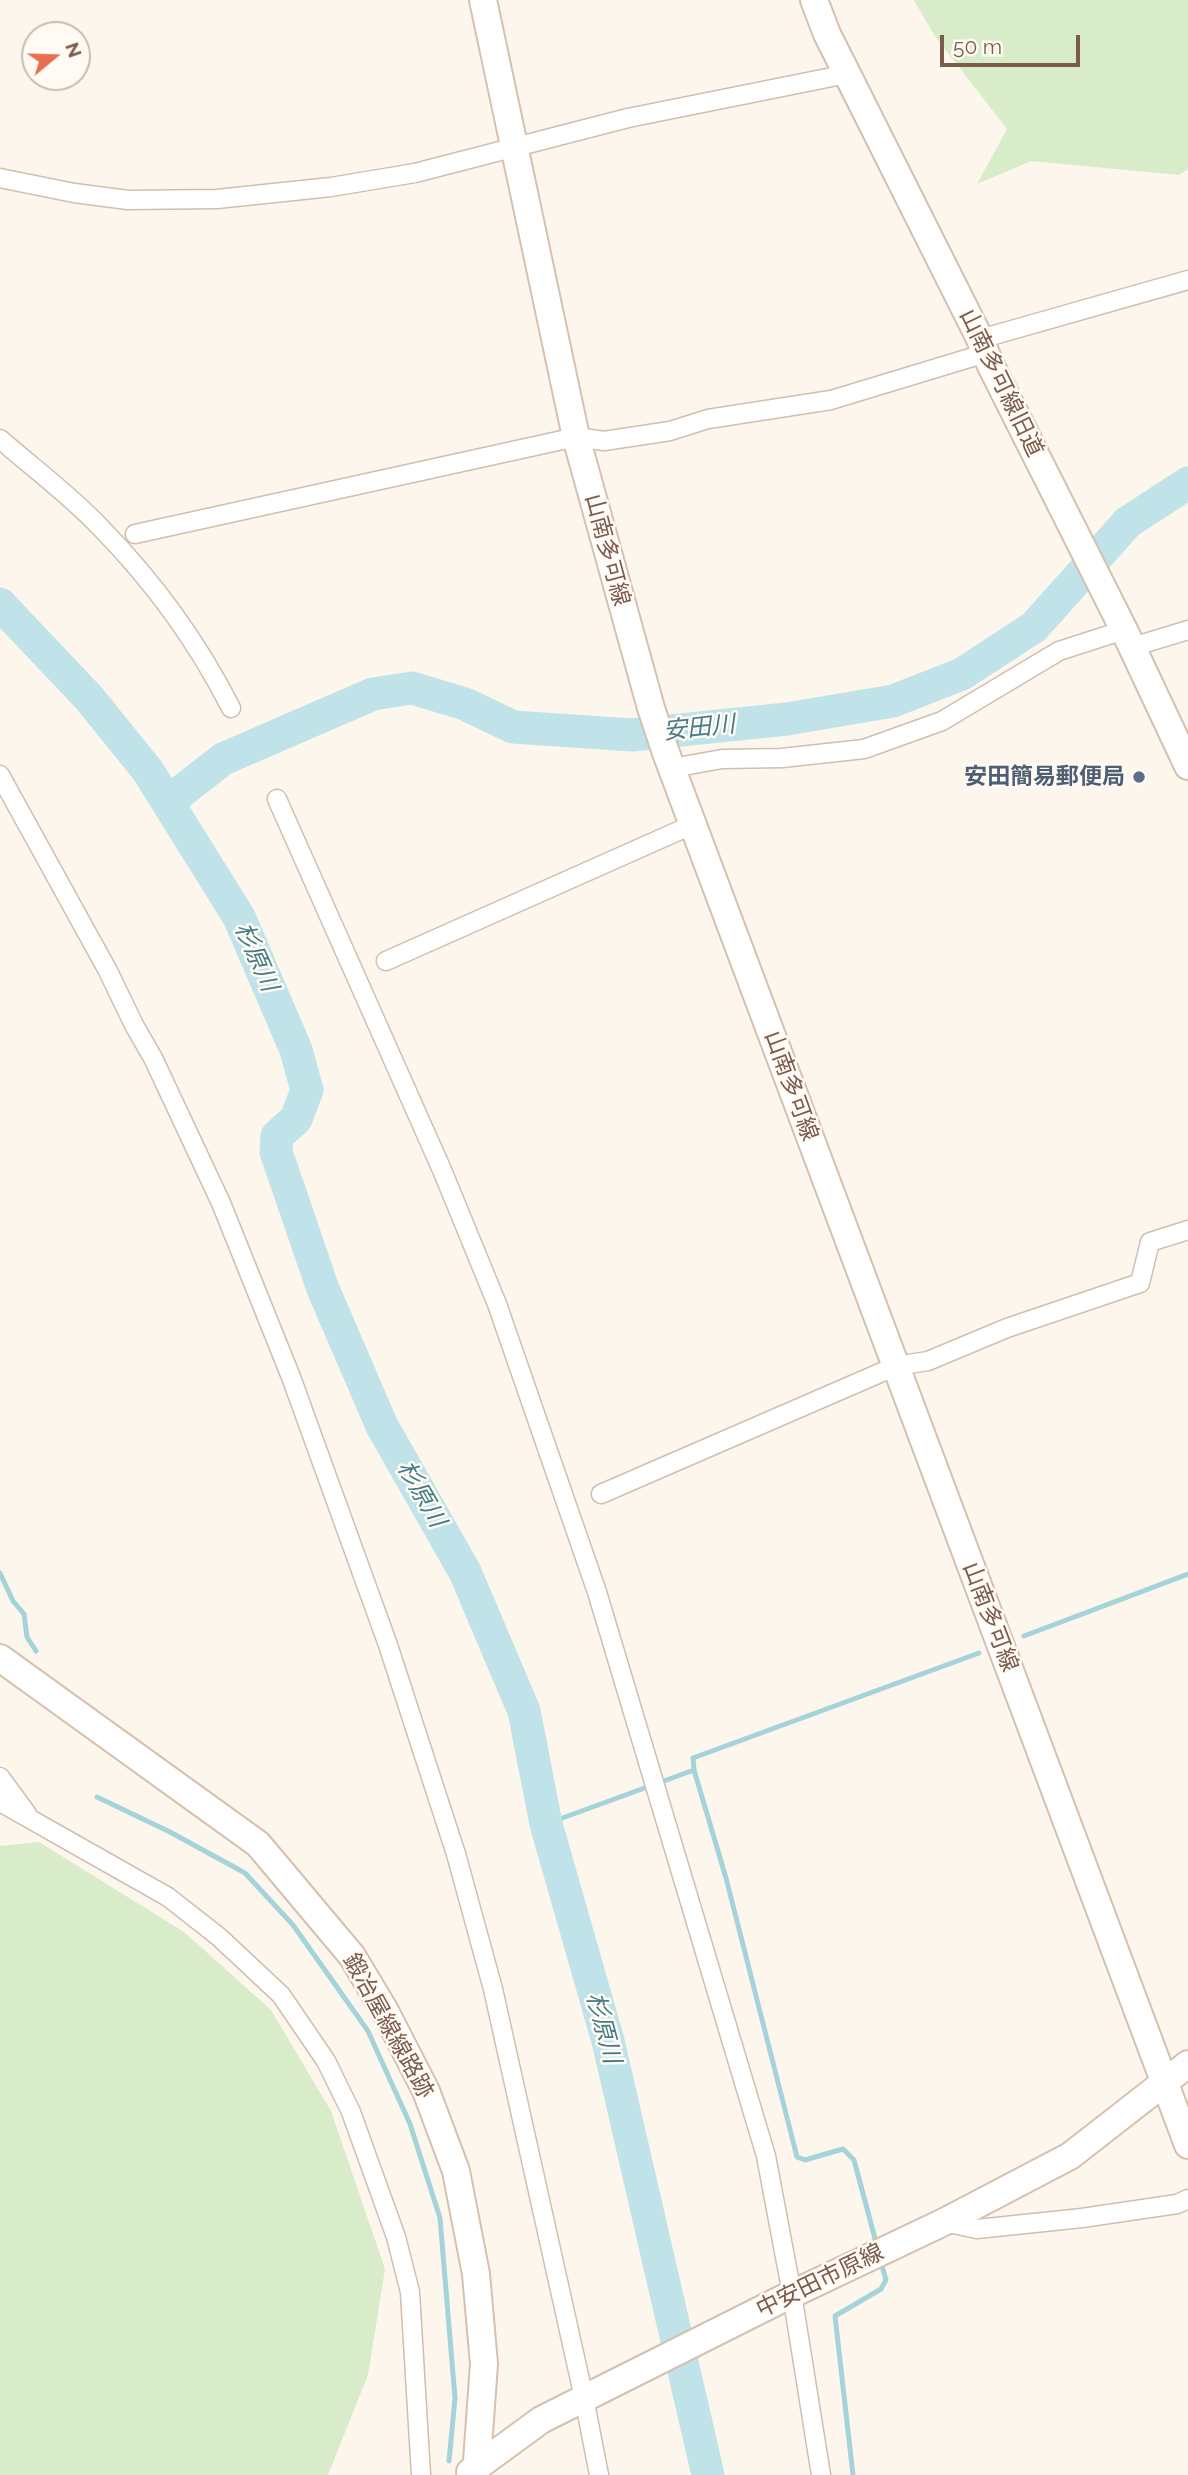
<!DOCTYPE html>
<meta charset="utf-8">
<style>
body{margin:0}
#map{position:relative;width:1188px;height:2475px;overflow:hidden;background:#fdf6ec;font-family:Raleway,sans-serif}
canvas{display:block}
.north{position:absolute;left:21px;top:21px;width:70px;height:70px;box-sizing:border-box;background:#fffaf3;border:2px solid #cabbb1;border-radius:50%;rotate:71deg;font-size:19px;font-weight:700;line-height:28px;text-align:center;color:#7a5c4d}
.north::after{content:'';display:block;margin:auto;width:24px;height:32px;background:#e76f51;clip-path:polygon(50% 0,100% 100%,50% 72%,0 100%)}
.scale{position:absolute;left:940px;top:35px;width:140px;height:32px;box-sizing:border-box;border:4px solid #7a5c4d;border-top:0;padding-left:9px;font-size:21px;line-height:24px;white-space:nowrap;color:#7a5c4d;-webkit-text-stroke:5px #fffaf3;paint-order:stroke}
</style>
<div id="map">
<canvas width="1188" height="2475"></canvas>
<div class="north">N</div>
<div class="scale">50 m</div>
</div>
<script>
const ctx = document.querySelector('canvas').getContext('2d');
ctx.lineJoin = 'round';
function fillPath(path, color) { ctx.fillStyle = color; ctx.fill(path, 'evenodd'); }
function stroke(path, color, width, dash) { ctx.strokeStyle = color; ctx.lineWidth = width; ctx.lineCap = dash ? 'butt' : 'round'; ctx.setLineDash(dash || []); ctx.stroke(path); }
function write(font, color, halo, rows, align = 'center') {
  ctx.font = font + ' Raleway,"Noto Sans JP",sans-serif'; ctx.lineWidth = 5; ctx.setLineDash([]); ctx.textBaseline = 'middle'; ctx.strokeStyle = halo; ctx.fillStyle = color; for (const [text, x, y, turn = 0] of rows) {
    ctx.save(); ctx.translate(x, y); ctx.rotate((+turn || 0) * Math.PI / 180); ctx.textAlign = isNaN(turn) ? turn : align; if (halo) ctx.strokeText(text, 0, 0); ctx.fillText(text, 0, 0); ctx.restore();
  }
}
const green = new Path2D(`
 M914,0H1188V169L1179,175L1031,161L977,184L1007,129L934,35Z
 M39,1842L184,1932L271,2010L331,2111L385,2269L368,2375L328,2475H0V1846Z`);
const stream = new Path2D(`
 M0,1573L13,1601L24,1614L27,1637L36,1651
 M1024,1636L1188,1574
 M694,1770L726,1878L797,2157L805,2160L843,2149L854,2160L877,2246
 M97,1797L170,1832L245,1873L293,1925L368,2031L410,2124L440,2218L455,2398L449,2461
 M546,1824L694,1770L693,1758L979,1653
 M853,2475L835,2316L881,2289L886,2280L880,2259`);
const river = new Path2D(`
 M0,604L89,698L148,771L239,917L296,1050L307,1090L296,1119L277,1136L276,1152L323,1289L382,1426L465,1572L524,1711L546,1824L608,2041L708,2475
 M168,802L223,759L373,694L412,688L465,704L513,727L632,735L787,719L893,701L962,674L1034,627L1128,522L1188,483`);
const street = new Path2D(`
 M0,178L74,193L128,200L217,199L331,187L415,173L628,118L847,74
 M980,339L1188,280
 M0,439C33,468 70,495 100,527C153,581 197,641 231,708
 M135,534L576,437L604,441L670,431L708,419L831,400L986,353
 M1132,647L1188,630
 M672,768L722,759L782,758L864,749L942,721L1059,651L1124,630
 M0,775L108,971L134,1025L153,1058L221,1203L291,1377L388,1645L456,1854L493,1989L584,2398L599,2475
 M277,799L442,1170L497,1304L597,1592L766,2156L792,2294L821,2475
 M386,961L685,828L696,830
 M601,1494L896,1366L928,1361L1007,1328L1140,1283L1150,1242L1188,1230
 M0,1777L27,1814
 M0,1802L168,1897L219,1937L281,1995L326,2061L351,2112L396,2237L410,2292L421,2475
 M944,2222L977,2229L1082,2218L1177,2204L1188,2199`);
const secondary = new Path2D(`
 M483,0L576,437L651,708L666,753L1188,2145
 M814,0L827,34L980,339L991,366L1124,630L1188,766
 M0,1658L258,1844L352,1956L385,2011L426,2091L456,2171L476,2274L484,2364L476,2475
 M470,2472L541,2420L784,2298L944,2222L1070,2156L1188,2064`);
const markers = [
 [1139,777,7,"#5c6f8a"]
];
const streetNames = [
 ["山南多可線旧道",1001,383,64],
 ["山南多可線",607,550,75],
 ["山南多可線",791,1086,70],
 ["山南多可線",990,1617,69],
 ["鍛冶屋線線路跡",388,2026,61],
 ["中安田市原線",820,2281,-26]
];
const serviceNames = [
 ["安田簡易郵便局",1125,777]
];
const waterNames = [
 ["安田川",699,728,-6],
 ["杉原川",256,957,66],
 ["杉原川",421,1494,60],
 ["杉原川",603,2028,75]
];
fillPath(green, '#d8ecc9');
stroke(stream, '#a5d3da', 5);
stroke(river, '#bfe3e8', 33);
stroke(street, '#d1beb0', 21);
stroke(secondary, '#d6c0b0', 30);
stroke(street, '#fff', 18);
stroke(secondary, '#fff', 26);
for (const [x, y, r, color] of markers) { const dot = new Path2D(); dot.arc(x, y, r, 0, 2 * Math.PI); ctx.fillStyle = color; ctx.fill(dot); stroke(dot, '#fffaf3', 2.5); }
write('23px', '#7a5c4d', '#fffaf3', streetNames);
write('bold 23px', '#4e5e75', '#fffaf3', serviceNames, 'right');
write('italic 24px', '#437c86', '#fffaf3', waterNames);
</script>
